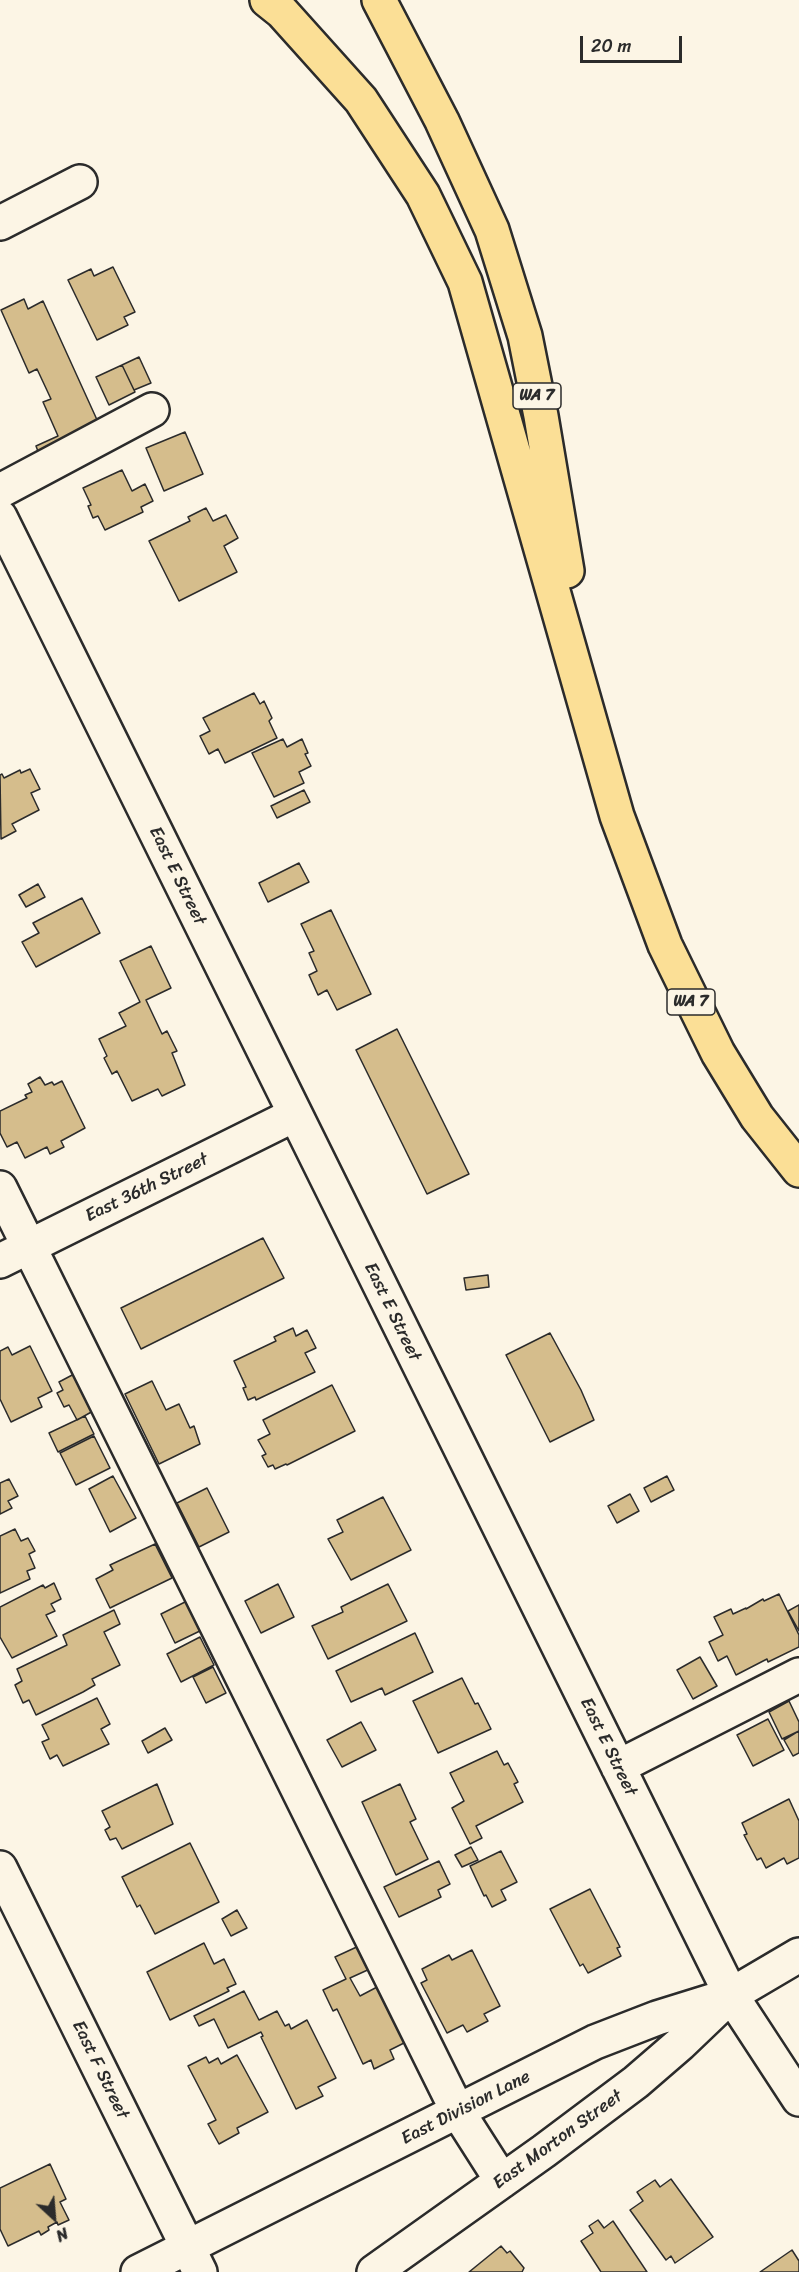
<!DOCTYPE html>
<style>
body{margin:0}
#map{position:relative;width:799px;height:2272px;overflow:hidden;background:#fcf5e5;font-family:Sriracha,sans-serif}
canvas{display:block}
.north{position:absolute;left:24px;top:2188px;width:60px;height:60px;-webkit-text-stroke:4px #fcf5e5;paint-order:stroke;rotate:154deg;font-size:16px;font-weight:700;line-height:24px;text-align:center;color:#2b2b2b}
.north::after{content:'';display:block;margin:auto;width:21px;height:27px;background:#2b2b2b;clip-path:polygon(50% 0,100% 100%,50% 72%,0 100%)}
.scale{position:absolute;left:580px;top:36px;width:102px;height:27px;box-sizing:border-box;border:3px solid #2b2b2b;border-top:0;padding-left:8px;font-size:18px;line-height:21px;white-space:nowrap;color:#2b2b2b;-webkit-text-stroke:4px #fcf5e5;paint-order:stroke}
</style>
<div id="map">
<canvas width="799" height="2272"></canvas>
<div class="north">N</div>
<div class="scale">20 m</div>
</div>
<script>
const ctx = document.querySelector('canvas').getContext('2d');
ctx.lineJoin = 'round';
function fillPath(path, color) { ctx.fillStyle = color; ctx.fill(path, 'evenodd'); }
function stroke(path, color, width, dash) { ctx.strokeStyle = color; ctx.lineWidth = width; ctx.lineCap = dash ? 'butt' : 'round'; ctx.setLineDash(dash || []); ctx.stroke(path); }
function write(font, color, halo, rows, align = 'center') {
  ctx.font = font + ' Sriracha,sans-serif'; ctx.lineWidth = 4.5; ctx.setLineDash([]); ctx.textBaseline = 'middle'; ctx.strokeStyle = halo; ctx.fillStyle = color; for (const [text, x, y, turn = 0] of rows) {
    ctx.save(); ctx.translate(x, y); ctx.rotate((+turn || 0) * Math.PI / 180); ctx.textAlign = isNaN(turn) ? turn : align; if (halo) ctx.strokeText(text, 0, 0); ctx.fillText(text, 0, 0); ctx.restore();
  }
}
const building = new Path2D(`
 M113,267L135,312L124,317L128,325L97,340L68,280L91,269L94,276Z
 M24,299L28,309L43,301L98,422L64,438L66,442L39,454L36,446L58,436L43,402L51,399L37,369L29,373L1,310Z
 M139,357L151,383L134,390L122,365Z
 M122,365L135,392L109,405L96,377Z
 M185,432L203,474L164,491L146,448Z
 M122,470L132,491L145,484L153,501L141,507L143,512L105,530L98,516L93,518L88,506L91,505L83,488Z
 M206,508L213,521L226,515L238,538L224,546L237,572L179,601L149,541L190,521L188,517Z
 M254,693L260,704L264,701L272,718L269,721L277,738L225,763L218,749L209,754L200,736L210,731L203,718Z
 M283,739L287,747L302,739L308,753L305,754L311,766L299,772L304,783L274,797L252,753Z
 M30,769L40,789L31,793L39,810L12,824L16,831L1,839L0,775L2,774L4,778L20,770L21,773Z
 M304,790L310,802L277,818L271,806Z
 M299,863L309,882L268,902L259,883Z
 M38,884L45,897L26,907L19,895Z
 M82,898L100,933L36,967L22,942L39,933L33,923Z
 M331,910L371,994L337,1010L327,990L318,995L309,975L317,971L309,953L314,951L301,924Z
 M151,946L171,988L146,1000L162,1034L167,1031L177,1051L172,1053L185,1085L162,1096L158,1089L132,1101L117,1071L112,1074L104,1058L107,1056L99,1039L126,1026L119,1013L140,1002L120,961Z
 M397,1029L469,1174L427,1194L356,1050Z
 M40,1077L45,1085L52,1082L54,1085L62,1081L85,1128L61,1141L64,1147L50,1154L47,1147L25,1158L17,1142L7,1147L0,1133V1111L27,1098L25,1095L32,1092L28,1084Z
 M263,1238L284,1278L141,1349L121,1308Z
 M488,1275L489,1287L466,1290L464,1278Z
 M293,1328L296,1336L307,1330L316,1348L305,1353L315,1372L256,1400L255,1397L248,1400L243,1388L246,1387L234,1361L276,1341L274,1337Z
 M550,1333L581,1390L594,1420L550,1442L506,1355Z
 M30,1346L52,1391L38,1398L42,1407L11,1422L0,1399V1351L8,1347L12,1355Z
 M76,1373L95,1410L77,1420L69,1405L64,1407L57,1393L63,1390L59,1382Z
 M152,1381L166,1410L179,1404L190,1428L194,1426L200,1444L159,1464L125,1394Z
 M332,1385L355,1431L287,1465L286,1464L275,1469L273,1465L268,1467L262,1456L266,1454L258,1440L270,1434L263,1420Z
 M85,1416L94,1434L58,1452L49,1433Z
 M94,1436L110,1468L76,1485L60,1453Z
 M113,1476L136,1518L110,1532L89,1489Z
 M667,1476L674,1490L651,1502L644,1488Z
 M9,1479L18,1496L8,1501L12,1508L0,1514V1483Z
 M207,1488L229,1532L199,1547L177,1503Z
 M630,1494L639,1511L617,1523L608,1506Z
 M383,1497L411,1550L351,1580L328,1539L343,1532L337,1520Z
 M15,1529L21,1541L28,1538L35,1551L29,1554L35,1568L27,1571L30,1579L0,1593V1536Z
 M155,1544L172,1578L110,1608L96,1579L113,1570L110,1565Z
 M54,1583L61,1599L51,1604L55,1611L46,1615L57,1636L12,1658L0,1637V1607L43,1585L45,1588Z
 M278,1584L294,1617L261,1633L245,1601Z
 M388,1584L407,1621L328,1659L312,1626L343,1612L341,1607Z
 M779,1594L799,1635V1647L768,1662L767,1659L736,1675L727,1656L718,1661L709,1642L723,1635L714,1617L731,1609L733,1614L746,1608V1609L763,1599L764,1601Z
 M189,1600L204,1629L175,1643L161,1614Z
 M799,1605V1631L788,1611Z
 M114,1610L120,1624L104,1632L120,1665L92,1679L95,1685L83,1692L36,1715L29,1700L23,1703L15,1685L22,1681L17,1669L67,1645L63,1635Z
 M415,1633L433,1672L385,1695L382,1688L351,1702L336,1671Z
 M200,1637L214,1665L181,1682L167,1654Z
 M700,1657L717,1686L693,1699L677,1670Z
 M213,1667L226,1693L206,1703L193,1677Z
 M462,1678L475,1704L478,1703L491,1729L438,1753L413,1701Z
 M97,1698L110,1724L101,1729L109,1744L63,1766L57,1755L50,1759L42,1742L49,1739L42,1725Z
 M789,1701L799,1722V1731L782,1739L769,1712Z
 M768,1719L784,1750L753,1766L737,1735Z
 M361,1722L376,1750L342,1767L327,1740Z
 M165,1728L172,1740L148,1753L142,1741Z
 M799,1731V1753L793,1756L784,1740Z
 M497,1751L504,1765L508,1763L518,1782L514,1784L523,1802L476,1826L482,1838L470,1844L452,1808L464,1801L450,1773Z
 M157,1784L173,1824L122,1849L116,1838L110,1840L105,1830L110,1827L102,1811Z
 M400,1784L416,1819L410,1822L428,1859L396,1875L362,1802Z
 M789,1799L799,1821V1858L787,1864L784,1858L766,1868L761,1858L757,1860L744,1835L747,1834L742,1823Z
 M190,1843L219,1902L155,1934L140,1905L137,1907L122,1877Z
 M471,1847L478,1860L462,1867L455,1855Z
 M501,1851L517,1882L501,1890L506,1900L492,1907L486,1895L484,1896L470,1866Z
 M439,1861L450,1884L438,1890L441,1897L399,1917L384,1887Z
 M590,1889L620,1947L617,1948L621,1956L588,1973L583,1964L580,1966L550,1909Z
 M237,1910L247,1928L231,1936L222,1919Z
 M204,1943L214,1964L224,1959L236,1984L227,1988L229,1991L170,2020L147,1972Z
 M361,1945L372,1968L350,1978L360,1996L379,1986L406,2042L390,2050L394,2059L374,2069L371,2060L363,2064L337,2009L333,2011L323,1990L346,1979L335,1957Z
 M472,1950L500,2006L484,2014L488,2021L467,2032L463,2025L447,2033L421,1983L427,1980L422,1969L449,1955L452,1960Z
 M244,1991L259,2020L277,2011L285,2026L289,2024L291,2029L307,2020L336,2078L318,2087L323,2096L296,2109L261,2037L263,2036L261,2032L228,2048L214,2019L199,2026L194,2016Z
 M237,2055L268,2112L237,2128L239,2133L219,2144L208,2124L216,2120L188,2066L206,2057L209,2063L218,2058L221,2064Z
 M50,2164L66,2199L60,2202L69,2220L58,2225L57,2222L48,2227L49,2230L41,2235L39,2231L8,2246L0,2229V2188Z
 M671,2179L713,2237L675,2263L671,2256L666,2260L630,2210L643,2201L637,2192L655,2180L660,2187Z
 M598,2220L604,2228L613,2221L647,2272H601L581,2241L593,2233L589,2226Z
 M501,2246L507,2253L510,2251L524,2268L522,2272H469Z
 M792,2250L799,2261V2272H760Z`);
const minor = new Path2D(`
 M0,223L80,182
 M0,491L152,410
 M0,517L731,1995L799,2099
 M0,1188L458,2112L502,2181
 M0,1261L294,1115
 M618,1767L799,1675
 M0,1868L200,2272
 M138,2272L595,2042L657,2018L731,1995L799,1955
 M374,2272L544,2151L636,2082L680,2044L726,2000`);
const highway = new Path2D(`
 M267,0L282,12L361,100L423,195L465,282L617,816L665,945L718,1053L757,1117L799,1170
 M379,0L442,121L492,230L525,336L541,416L567,571`);
const shields = [
 [537,396,48],
 [691,1002,48]
];
const shieldNames = [
 ["WA 7",537,396],
 ["WA 7",691,1002]
];
const streetNames = [
 ["East E Street",177,876,64],
 ["East 36th Street",147,1188,-26],
 ["East E Street",392,1312,64],
 ["East E Street",608,1747,64],
 ["East F Street",100,2070,64],
 ["East Division Lane",466,2108,-27],
 ["East Morton Street",558,2140,-36]
];
fillPath(building, '#d5bd8c');
stroke(building, '#2b2b2b', 1.5);
stroke(minor, '#2b2b2b', 38);
stroke(highway, '#2b2b2b', 38);
stroke(minor, '#fcf5e5', 33);
stroke(highway, '#fbdf96', 33);
for (const [x, y, w] of shields) { const box = new Path2D(); box.roundRect(x - w / 2, y - 13, w, 26, 4.5); ctx.fillStyle = '#fcf5e5'; ctx.fill(box); stroke(box, '#2b2b2b', 1.5); }
write('bold 16px', '#2b2b2b', null, shieldNames);
write('18px', '#2b2b2b', '#fcf5e5', streetNames);
</script>
